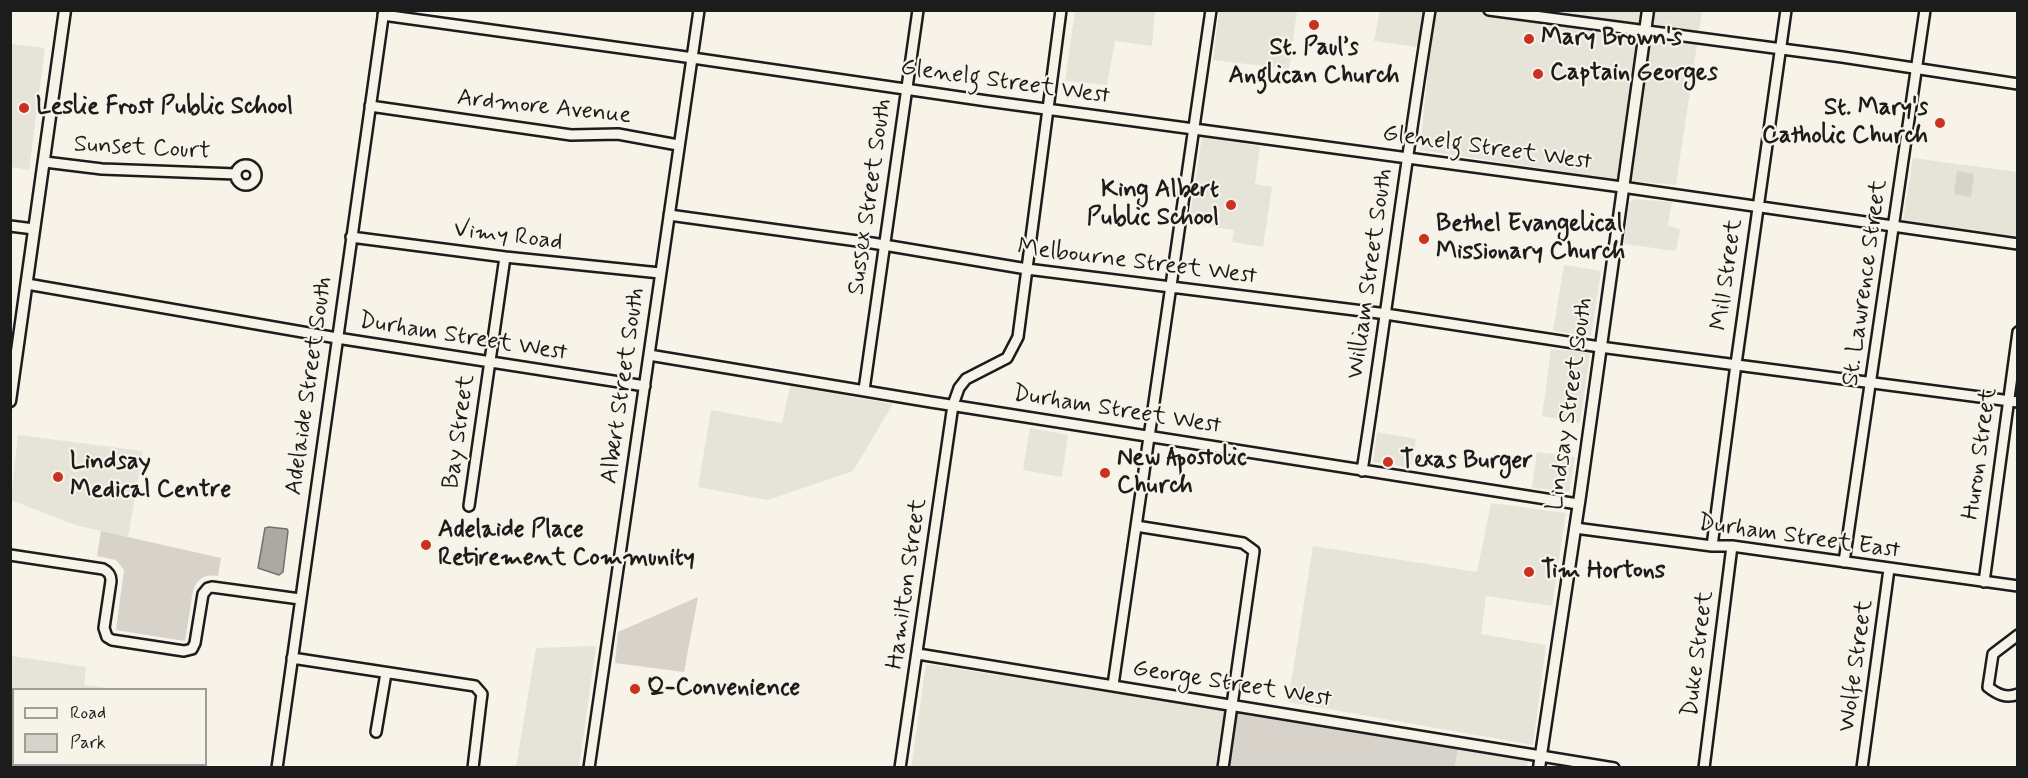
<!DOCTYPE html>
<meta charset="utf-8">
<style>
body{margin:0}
#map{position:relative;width:2028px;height:778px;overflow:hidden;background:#f7f3e8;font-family:Mynerve,sans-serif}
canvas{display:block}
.frame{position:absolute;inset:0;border:12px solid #1c1c1c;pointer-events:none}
.legend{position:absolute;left:12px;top:688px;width:195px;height:78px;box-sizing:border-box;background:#f7f3e8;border:2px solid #9f9d96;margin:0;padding:8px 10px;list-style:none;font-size:18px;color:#1c1c1c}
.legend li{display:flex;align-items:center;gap:12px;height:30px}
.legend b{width:30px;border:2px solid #9f9d96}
</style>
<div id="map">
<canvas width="2028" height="778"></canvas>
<div class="frame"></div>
<ul class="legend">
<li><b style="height:8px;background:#f7f3e8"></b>Road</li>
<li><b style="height:16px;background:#d7d3cb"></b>Park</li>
</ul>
</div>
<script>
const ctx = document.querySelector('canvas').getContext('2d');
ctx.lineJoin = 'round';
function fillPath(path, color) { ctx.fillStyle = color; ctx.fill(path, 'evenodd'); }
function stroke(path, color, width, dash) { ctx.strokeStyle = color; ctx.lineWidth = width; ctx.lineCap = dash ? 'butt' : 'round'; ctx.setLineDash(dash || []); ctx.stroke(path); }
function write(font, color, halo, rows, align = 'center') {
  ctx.font = font + ' Mynerve,sans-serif'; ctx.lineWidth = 4.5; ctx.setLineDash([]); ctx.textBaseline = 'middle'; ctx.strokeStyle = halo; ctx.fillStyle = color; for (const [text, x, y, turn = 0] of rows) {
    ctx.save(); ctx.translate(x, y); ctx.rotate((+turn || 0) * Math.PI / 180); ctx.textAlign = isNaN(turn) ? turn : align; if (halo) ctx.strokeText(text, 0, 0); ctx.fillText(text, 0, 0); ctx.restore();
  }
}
const built = new Path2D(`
 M1075,11H1155L1152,46L1115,41L1107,85L1065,81Z
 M1200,11H1297L1289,69L1213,60L1219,13Z
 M1380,11H1702L1676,185L1615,179L1420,150L1430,49L1374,41Z
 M11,44L45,48L29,170L11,167Z
 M1202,137L1260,146L1255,184L1272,187L1263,247L1232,242L1234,230L1189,223Z
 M1913,158L2017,172V236L1903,220Z
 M1634,199L1672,202L1668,225L1680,230L1676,251L1624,244L1629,203Z
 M1564,265L1601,271L1591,336L1553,331Z
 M1551,349L1590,353L1580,423L1542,416Z
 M790,386L893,404L853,471L768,500L698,487L711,410L782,423Z
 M1030,428L1068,435L1062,477L1023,470Z
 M1377,432L1416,439L1411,468L1373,462Z
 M18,435L143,451L128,537L75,525L11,500Z
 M1537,452L1575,457L1569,492L1532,488Z
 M1491,503L1566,513L1552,606L1486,596L1481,634L1546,645L1533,745L1288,702L1313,546L1477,572Z
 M596,646L579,767H516L536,648Z
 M11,656L86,667L84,685L117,689L14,690L13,738L10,737Z
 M926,664L1231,711L1223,767L911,768Z
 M1458,749L1528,761L1527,767L1455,768Z`);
const green = new Path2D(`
 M1957,171L1974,174L1971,197L1954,194Z
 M101,531L221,558L218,576C205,574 198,578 193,590L185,641L116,630L124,570L116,560L97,556Z
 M698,597L684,672L615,663L618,632Z
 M1231,711L1458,749L1455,767L1223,768Z`);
const water = new Path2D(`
 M269,527L287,529L288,531L283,572L279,575L258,568L265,528Z`);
const minor = new Path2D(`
 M1489,10L1842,57L2018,84
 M383,15L679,56L987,101L1622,187L2018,244
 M370,106L571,135L618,134L678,145
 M45,162L102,169L236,174
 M236 175a10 10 0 1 1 20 0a10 10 0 1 1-20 0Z
 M669,215L872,243L1027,269L1379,313L1600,347L2018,402
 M10,226L34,229
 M351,237L505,257L660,273
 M27,284L337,338L645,386
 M649,355L931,402L1578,504
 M864,390L918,10
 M1362,471C1386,318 1405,164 1430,10
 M469,506L505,257
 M1136,526L1243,543L1254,551L1223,768
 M1575,528L1712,546H1732L2018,586
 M1712,546L1736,364L1786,10
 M10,555L103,569C109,572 111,575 111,581L104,628L107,637L112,640L184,651L192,649L195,643L203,594L208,588L212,587L300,599
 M1844,562L1925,10
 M1984,582L2018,332
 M2018,635L1993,654L1988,687C1997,694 2006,699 2018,694
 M918,654L1614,768
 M292,658L475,686L482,694L481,701L473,768
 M1113,685L1211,10
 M376,732L386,673
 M277,768L384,10
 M589,768L699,10
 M900,768L953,405L959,388L966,379L1007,358L1018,337L1061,10
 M1704,768L1732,546
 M1862,768L1889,569`);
const major = new Path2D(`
 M10,401L65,10
 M1539,768L1580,496L1648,10`);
const markers = [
 [1314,25,6,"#c8321e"],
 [1529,39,6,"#c8321e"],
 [1538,74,6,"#c8321e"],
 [24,108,6,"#c8321e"],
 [1940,123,6,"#c8321e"],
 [1231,205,6,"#c8321e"],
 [1424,239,6,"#c8321e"],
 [1388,462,6,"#c8321e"],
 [1105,473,6,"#c8321e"],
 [58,477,6,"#c8321e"],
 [426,545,6,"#c8321e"],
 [1529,572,6,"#c8321e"],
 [635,689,6,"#c8321e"]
];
const poiNames = [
 ["Mary Brown's",1541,39],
 ["St. Paul’s",1314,49,"center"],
 ["Anglican Church",1314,77,"center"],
 ["Captain Georges",1550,74],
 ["Leslie Frost Public School",36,108],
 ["St. Mary's",1928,109,"right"],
 ["Catholic Church",1928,137,"right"],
 ["King Albert",1219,191,"right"],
 ["Public School",1219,219,"right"],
 ["Bethel Evangelical",1436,225],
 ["Missionary Church",1436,253],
 ["New Apostolic",1117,459],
 ["Church",1117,487],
 ["Texas Burger",1400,462],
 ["Lindsay",70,463],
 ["Medical Centre",70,491],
 ["Adelaide Place",438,531],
 ["Retirement Community",438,559],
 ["Tim Hortons",1541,572],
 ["Q-Convenience",647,689]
];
const streetNames = [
 ["Glenelg Street West",1005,83,8],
 ["Ardmore Avenue",544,108,6],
 ["Sunset Court",142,149,3],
 ["Glenelg Street West",1487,149,8],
 ["Sussex Street South",871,197,-82],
 ["Vimy Road",508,237,7],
 ["Melbourne Street West",1137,263,7],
 ["William Street South",1371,274,-82],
 ["Mill Street",1728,275,-82],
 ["St. Lawrence Street",1866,283,-82],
 ["Durham Street West",463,338,9],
 ["Adelaide Street South",310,386,-82],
 ["Albert Street South",624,386,-82],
 ["Lindsay Street South",1571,404,-82],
 ["Durham Street West",1117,411,9],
 ["Bay Street",460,432,-82],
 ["Huron Street",1981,454,-82],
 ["Durham Street East",1799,538,8],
 ["Hamilton Street",908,584,-82],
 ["Duke Street",1699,654,-83],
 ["Wolfe Street",1857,666,-82],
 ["George Street West",1232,685,9]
];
fillPath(built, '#e6e3d9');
fillPath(green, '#d7d3cb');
fillPath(water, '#aca9a2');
stroke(water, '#72716c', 1.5);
stroke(minor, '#1c1c1c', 14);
stroke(major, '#1c1c1c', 15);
stroke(minor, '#f7f3e8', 9);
stroke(major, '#f7f3e8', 10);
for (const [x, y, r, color] of markers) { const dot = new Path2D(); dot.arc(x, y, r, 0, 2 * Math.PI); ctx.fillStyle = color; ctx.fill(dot); stroke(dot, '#f7f3e8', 2); }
write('bold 24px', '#1c1c1c', '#f7f3e8', poiNames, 'left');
write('24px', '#1c1c1c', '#f7f3e8', streetNames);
</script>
